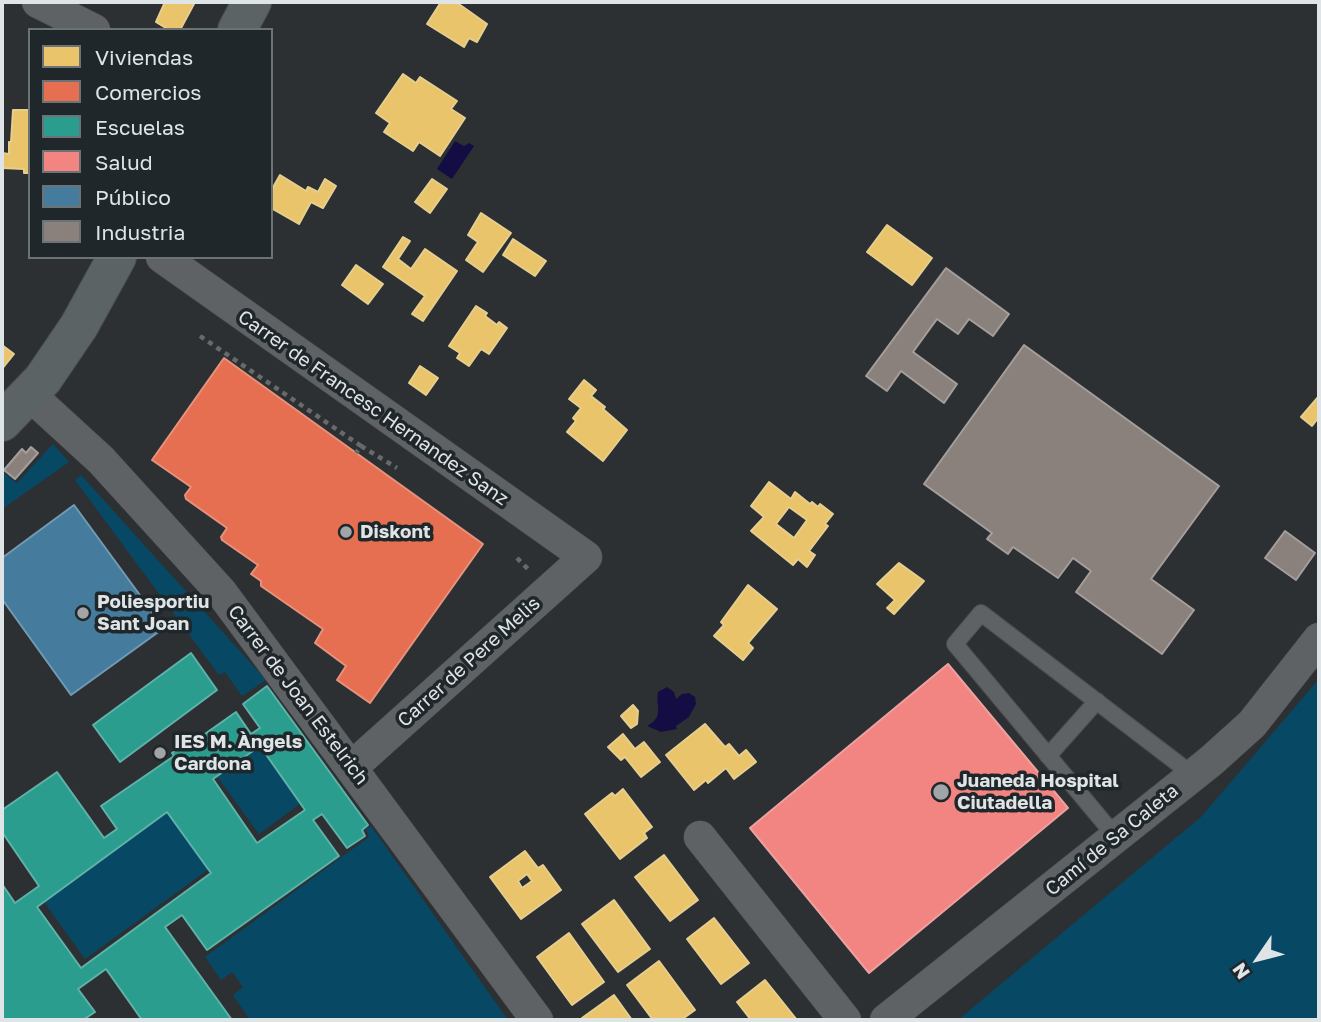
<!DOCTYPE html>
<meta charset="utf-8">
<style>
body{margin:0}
#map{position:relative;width:1321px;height:1022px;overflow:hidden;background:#2d3033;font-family:"Golos Text",sans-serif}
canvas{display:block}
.frame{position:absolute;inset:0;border:4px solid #dfe4e6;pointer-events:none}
.legend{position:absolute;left:28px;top:28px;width:245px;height:231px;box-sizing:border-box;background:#20272b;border:2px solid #6c7376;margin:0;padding:9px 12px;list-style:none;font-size:21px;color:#dfe4e6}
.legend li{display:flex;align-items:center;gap:14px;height:35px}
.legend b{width:35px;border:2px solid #6c7376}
.north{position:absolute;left:1223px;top:924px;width:70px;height:70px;-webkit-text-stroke:5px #20272b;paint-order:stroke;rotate:235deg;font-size:19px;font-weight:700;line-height:28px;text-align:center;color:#dfe4e6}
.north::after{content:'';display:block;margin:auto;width:24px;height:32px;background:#dfe4e6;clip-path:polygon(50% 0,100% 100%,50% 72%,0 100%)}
</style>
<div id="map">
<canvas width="1321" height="1022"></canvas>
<div class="frame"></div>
<ul class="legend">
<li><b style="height:19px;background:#e9c46a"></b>Viviendas</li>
<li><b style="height:19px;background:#e76f51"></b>Comercios</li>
<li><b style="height:19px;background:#2a9d8f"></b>Escuelas</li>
<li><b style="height:19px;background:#f28482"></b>Salud</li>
<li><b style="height:19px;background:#457b9d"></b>Público</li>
<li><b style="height:19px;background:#8a817c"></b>Industria</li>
</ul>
<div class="north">N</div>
</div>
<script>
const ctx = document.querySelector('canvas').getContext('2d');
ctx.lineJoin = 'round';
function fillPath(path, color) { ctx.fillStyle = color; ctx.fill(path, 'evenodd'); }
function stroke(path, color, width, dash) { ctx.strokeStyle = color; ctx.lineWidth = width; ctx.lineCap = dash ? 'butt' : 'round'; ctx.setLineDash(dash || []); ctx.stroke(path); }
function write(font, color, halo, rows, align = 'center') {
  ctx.font = font + ' "Golos Text",sans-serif'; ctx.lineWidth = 7; ctx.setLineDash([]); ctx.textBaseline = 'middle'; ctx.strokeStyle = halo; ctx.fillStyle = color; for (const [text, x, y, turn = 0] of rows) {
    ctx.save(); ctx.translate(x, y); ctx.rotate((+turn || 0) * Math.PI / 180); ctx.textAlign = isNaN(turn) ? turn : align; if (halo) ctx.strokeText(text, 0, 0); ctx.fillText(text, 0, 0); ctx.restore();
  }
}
const green = new Path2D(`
 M53,444L69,462L2,509V472L17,483Z
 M81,475L266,680L242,696L225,672L219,675L75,480Z
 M1319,679V1020H958L1201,817Z
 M259,738L305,800L259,834L214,772Z
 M170,805L213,866L85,959L42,899Z
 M371,826L508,1020H250L233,995L243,987L232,972L221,980L205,957L369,837L366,829Z`);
const water = new Path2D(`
 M455,141L464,146L469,143L474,146L452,179L437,169Z
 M667,687L674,692L676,699L682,694L689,693L695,697L696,704L689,717L676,726L677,729L661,732L647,726C665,717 655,706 658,692Z`);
const homes = new Path2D(`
 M165,2H195L180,30H169L156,22Z
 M441,2H456L487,24L477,42L469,38L464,47L427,24Z
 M403,74L416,83L420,77L457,101L451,109L465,118L440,156L419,142L413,151L384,132L390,123L376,113Z
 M13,110H30V173H24V169L2,168V153L9,154V142H11Z
 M280,175L306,191L308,187L318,192L325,179L336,186L323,208L311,202L299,224L271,208V191Z
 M432,179L447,189L430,213L415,202Z
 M481,213L511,233L483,272L466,260L478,242L468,235Z
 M887,225L932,258L912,285L867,252Z
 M403,237L410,241L398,259L411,269L425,249L457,271L423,321L412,314L425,296L383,267Z
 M513,239L546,261L535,276L503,255Z
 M356,265L383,284L368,304L342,285Z
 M476,306L487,313L485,316L497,325L499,322L507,328L489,354L481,349L469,366L457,358L460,353L449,346Z
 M2,345L14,354L2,369Z
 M420,366L438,378L426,395L409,383Z
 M584,380L596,390L591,396L605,407L603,409L627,430L603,461L567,432L576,421L573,418L581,408L569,399Z
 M1319,396V417L1312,426L1301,417Z
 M769,482L791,499L795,492L810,504L812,502L818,507L820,504L833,514L825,524L828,526L809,551L815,555L807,567L798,559L793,565L751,531L764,517L751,506ZM789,507L807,520L794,538L776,524Z
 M899,563L924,581L894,614L887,608L895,600L877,584Z
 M748,585L777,609L748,643L753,648L743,660L714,636L724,625L721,622Z
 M633,705L638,711L637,724L631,728L621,716Z
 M705,724L725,747L729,744L739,756L746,750L756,762L734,779L726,768L708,783L706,780L694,790L666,755Z
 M623,734L635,749L644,742L660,762L641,777L625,757L621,760L608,747Z
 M623,789L652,827L644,833L647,838L620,859L585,814L612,793L615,796Z
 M525,851L538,868L543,865L561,890L521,919L490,877ZM527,874L532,881L522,888L518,881Z
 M664,855L698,900L670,921L635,877Z
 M614,900L650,949L618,972L582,924Z
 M714,918L749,963L721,984L687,939Z
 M569,933L604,982L572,1005L537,957Z
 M659,961L695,1010L681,1020H653L627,985Z
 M765,980L797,1020H751L737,1002Z
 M614,995L632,1020H583L582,1018Z`);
const shops = new Path2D(`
 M224,358L483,544L370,703L337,680L346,666L315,643L323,629L261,586V581L251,574L258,565L222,540L221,537L227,528L186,499L185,495L191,487L152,460Z`);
const schools = new Path2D(`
 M191,653L217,690L120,762L93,725Z
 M267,686L368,825L362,830L365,836L347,848L322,814L313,820L339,856L207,950L182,915L165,927L232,1020H142L106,969L78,989L95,1012L83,1020H2V884L15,903L39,886L2,832V810L57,772L104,838L117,829L101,806L174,756L172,753L183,745L185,748L236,712L251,734L260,728L243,704ZM260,746L305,810L257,843L213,779ZM167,812L211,873L81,968L37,907Z`);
const health = new Path2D(`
 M948,664L1068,808L869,973L750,828Z`);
const public = new Path2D(`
 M74,505L164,628L71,695L2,599V558Z`);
const industry = new Path2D(`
 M946,268L1009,314L993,336L969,319L958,334L937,319L913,352L957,384L944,403L901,371L887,391L866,376Z
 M1024,345L1219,486L1151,579L1194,610L1162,654L1076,592L1091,571L1073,558L1058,578L1013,547L1008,554L987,539L992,533L924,484Z
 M31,447L38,453L15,479L4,470L22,449L26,453Z
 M1285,531L1315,553L1296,580L1265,558Z`);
const path = new Path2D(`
 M200,336L361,446L356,453
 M361,446L397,468
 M517,558L531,572`);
const lane = new Path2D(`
 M1048,756L1097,701
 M1116,837L955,644L981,613L1193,775`);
const street = new Path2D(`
 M38,2L94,30
 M162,257L586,557L352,767
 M30,395L101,460L221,592L537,1020
 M700,837L845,1020
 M886,1020L1211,761L1252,724L1319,639`);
const secondary = new Path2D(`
 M237,30L252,2
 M2,422L43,379L79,326L117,257`);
const markers = [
 [346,532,7,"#a1a5a7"],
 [83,613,7,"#a1a5a7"],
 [160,753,7,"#a1a5a7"],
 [941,792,9,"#a1a5a7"]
];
const streetNames = [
 ["Carrer de Francesc Hernandez Sanz",373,408,35],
 ["Carrer de Pere Melis",469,662,-42],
 ["Carrer de Joan Estelrich",298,695,53],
 ["Camí de Sa Caleta",1112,840,-39]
];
const poiNames = [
 ["Diskont",360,532],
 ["Poliesportiu",97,602],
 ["Sant Joan",97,624],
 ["IES M. Àngels",174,742],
 ["Cardona",174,764],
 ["Juaneda Hospital",957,781],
 ["Ciutadella",957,803]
];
fillPath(green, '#074965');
fillPath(water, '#140d43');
fillPath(homes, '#e9c46a');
stroke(homes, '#e6ce8f', 2);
fillPath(shops, '#e76f51');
stroke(shops, '#e5927e', 2);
fillPath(schools, '#2a9d8f');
stroke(schools, '#60b2a9', 2);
fillPath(health, '#f28482');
stroke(health, '#eca1a0', 2);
fillPath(public, '#457b9d');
stroke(public, '#739ab3', 2);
fillPath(industry, '#8a817c');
stroke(industry, '#a49f9c', 2);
stroke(lane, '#4a4d4f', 18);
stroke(street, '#4a4d4f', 33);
stroke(secondary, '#4a4d4f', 40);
stroke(path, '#676a6b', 4.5, [5, 5]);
stroke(lane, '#5f6264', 16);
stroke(street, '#5f6264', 32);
stroke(secondary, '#5b6365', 38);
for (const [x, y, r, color] of markers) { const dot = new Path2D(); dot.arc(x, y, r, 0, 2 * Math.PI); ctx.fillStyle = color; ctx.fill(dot); stroke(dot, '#20272b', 2.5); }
write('19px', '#dfe4e6', '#20272b', streetNames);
write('bold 19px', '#dfe4e6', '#20272b', poiNames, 'left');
</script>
